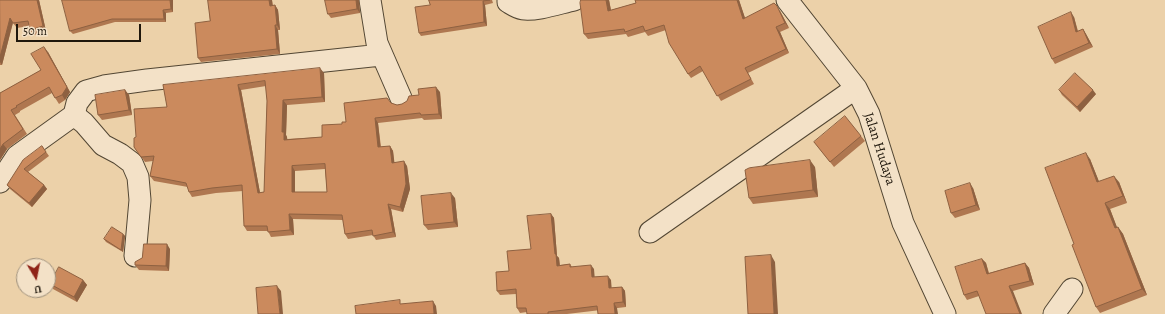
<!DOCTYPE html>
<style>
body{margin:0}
#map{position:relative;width:1165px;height:314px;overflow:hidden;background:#ecd1a9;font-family:Alegreya,serif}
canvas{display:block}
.north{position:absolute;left:16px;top:258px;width:40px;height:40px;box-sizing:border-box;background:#f3e1c7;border:1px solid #9e907c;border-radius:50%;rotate:170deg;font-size:11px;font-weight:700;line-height:16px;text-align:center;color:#1f170c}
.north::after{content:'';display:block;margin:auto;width:14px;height:18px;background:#8f2418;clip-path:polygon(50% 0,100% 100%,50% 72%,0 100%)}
.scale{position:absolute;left:16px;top:24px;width:125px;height:18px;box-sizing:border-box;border:2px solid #1f170c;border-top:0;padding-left:5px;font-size:12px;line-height:14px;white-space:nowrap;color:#1f170c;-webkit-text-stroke:3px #f3e1c7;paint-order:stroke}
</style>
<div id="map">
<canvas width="1165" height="314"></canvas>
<div class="north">U</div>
<div class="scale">50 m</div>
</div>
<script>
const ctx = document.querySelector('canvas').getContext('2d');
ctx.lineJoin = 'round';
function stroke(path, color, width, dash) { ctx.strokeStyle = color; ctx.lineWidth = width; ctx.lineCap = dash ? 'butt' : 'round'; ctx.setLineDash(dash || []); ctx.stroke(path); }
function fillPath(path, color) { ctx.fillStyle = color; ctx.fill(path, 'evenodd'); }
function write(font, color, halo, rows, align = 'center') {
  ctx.font = font + ' Alegreya,serif'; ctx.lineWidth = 3; ctx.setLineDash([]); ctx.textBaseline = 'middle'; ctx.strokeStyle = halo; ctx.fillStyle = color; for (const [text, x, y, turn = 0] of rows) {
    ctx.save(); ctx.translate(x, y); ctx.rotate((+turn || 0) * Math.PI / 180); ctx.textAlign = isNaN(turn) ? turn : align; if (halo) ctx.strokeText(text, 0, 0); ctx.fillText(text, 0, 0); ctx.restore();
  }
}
const minor = new Path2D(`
 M370,0L377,43L401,98
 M508,0V2C513,5 517,8 523,9C536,11 560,3 574,0
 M787,0L856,88L869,114L903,223L945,314
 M74,115L84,123L103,145L120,154L132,163L138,177L140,200L135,256
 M0,182L17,156L74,115L77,103L86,91L104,86L147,80L381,55
 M650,232L856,88
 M1054,314L1072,289`);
const wall = new Path2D(`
 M0,0H39L46,31L34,35L30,30L29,26L17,28L13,23L2,65H0Z
 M62,0H173V12L166,13V22H115L73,34L70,31Z
 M208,0H272L273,6L275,5L278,10L280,30H278L280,54L201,62L198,58L210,21Z
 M325,0H359L360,13L331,18L328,14Z
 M429,0H492L493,3L485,5L487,26L421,36L419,33L430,5Z
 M581,0H609L611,10L636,3L635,0H739L745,18L780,11L789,28L780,32L789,53L748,73L754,84L721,101L703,71L691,78L688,74L666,30L648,36L645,32L628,37L626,34L588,39L584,34Z
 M1074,17L1078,31L1083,29L1086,34L1093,47L1055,64L1052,59Z
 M48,52L70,92L65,100L59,104L52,93L20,111V112L15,115L27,134L7,149L0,160V93L41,70Z
 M324,73L325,102L287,105L286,135L287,137V139L322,137L346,122L391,103L397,105L402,104L440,92L442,119L424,120L422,118L378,123L381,147L390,146L393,151L394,162L407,166L410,189L403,212L391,209L396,237L376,240L373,235L348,239L345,234L343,220L293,219L294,235L271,237L268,231H247L244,226L243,191L216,193L192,197L189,192L188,187L154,181L150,176L153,161L145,162L134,147L136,137L167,107L163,85ZM266,86L267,101L264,192L260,193L241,90ZM325,169L327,192H295V171Z
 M125,90L129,95L132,115L102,120L98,115Z
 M1059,90L1096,94L1080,112L1062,95Z
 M861,136L865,141L834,167L814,142Z
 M42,146L49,156L28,172L44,185L47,189L32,207L10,189L7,185Z
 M1090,159L1099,182H1119L1127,203L1110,209L1117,228L1118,227L1123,234L1147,295L1100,313L1096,307L1074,244Z
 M815,167L818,197L753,204L749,198Z
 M973,188L980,210L955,218L951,213Z
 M455,198L458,227L428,230L424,225Z
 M551,214L554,218L557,256L559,258L560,265L570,264L572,267L594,269V277L611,280V288L622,287L625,291L626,307L567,314H527V312L520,313L517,308L516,294L500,295L497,291L509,271L531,249Z
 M123,234L125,236L123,252L106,242L104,239Z
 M170,249L169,271L139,270L135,265L142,258Z
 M982,259L986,263L989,273L1025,263L1029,268L1034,285L1013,291L979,296L967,300L964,295Z
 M83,280L87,285L77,302L53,289L50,284Z`);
const shadedWall = new Path2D(`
 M37,0H39L46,31L43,26Z
 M170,0H173V12L171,9Z
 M269,0H272L273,11L270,6Z
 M356,0H359L360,13L357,9Z
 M606,0H609L612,16L608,11Z
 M737,0H739L747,24L743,19Z
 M483,1L485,5L487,26L484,22Z
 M275,5L278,10L280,30L277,25Z
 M777,6L780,11L789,28L785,23Z
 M163,10L166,13V22L164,19Z
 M1071,12L1074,17L1079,37L1076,32Z
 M10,18L13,22L2,65L0,62V57Z
 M275,25L278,30L280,54L277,49Z
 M776,27L780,32L789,53L786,49Z
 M1083,29L1086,34L1093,47L1089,43Z
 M44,47L48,52L70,92L65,100L62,95Z
 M320,68L324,73L325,102L322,97Z
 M238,85L241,90L261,198L258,193Z
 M436,87L440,92L442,119L439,114Z
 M125,90L129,95L132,115L129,110Z
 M1093,90L1096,94L1080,112L1077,107Z
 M283,100L287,105L286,135L287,137L288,144L284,140L282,132Z
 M375,118L378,123L381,152L378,147Z
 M3,144L7,149L0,160V149Z
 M390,146L393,151L395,167L392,163Z
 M1086,153L1090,159L1102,189L1097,182Z
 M810,160L815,167L818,197L813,190Z
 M404,161L407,166L410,189L403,212L400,207Z
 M292,166L295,171V197L292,192Z
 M1114,176L1119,182L1127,203L1123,196Z
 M970,183L973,188L980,210L976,205Z
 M44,185L47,189L32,207L29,203Z
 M451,193L455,198L458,227L454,222Z
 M1105,203L1110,209L1120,235L1115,228Z
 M388,204L391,209L396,237L393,232Z
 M289,214L293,219L294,235L290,230Z
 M551,214L554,218L557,256L559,258L560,270L557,266L555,254Z
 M1118,227L1123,234L1147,295L1142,289Z
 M123,234L125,236L123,252L121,250Z
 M167,244L170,249L169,271L166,266Z
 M771,255L775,262L778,314H774Z
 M982,259L986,263L990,279L987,274Z
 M1025,263L1029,268L1034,285L1030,281Z
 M591,265L594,269L595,281L592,277Z
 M608,276L611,280L612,292L609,288Z
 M83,280L87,285L77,302L74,297Z
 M277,286L281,291L283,314H280Z
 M1009,286L1013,291L1022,314H1020Z
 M622,287L625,291L626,307L623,302Z
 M433,301L436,306L437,314H434Z
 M614,303L617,308L618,314H615Z`);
const building = new Path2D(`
 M0,0H37L43,26L30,30L28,21L13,23L10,18L0,57Z
 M62,0H170L171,9L163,10L164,19H112L70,31Z
 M208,0H269L270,6L275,5L277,25H275L277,49L198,58L195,23L210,21Z
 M325,0H356L357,9L328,14Z
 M429,0H490L483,1L484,22L419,33L415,7L430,5Z
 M581,0H606L608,11L636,3L635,0H737L743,19L774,3L777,6L785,23L776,27L786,49L745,68L751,79L717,96L700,66L688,74L669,43L664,25L645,31L643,26L625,32L624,29L584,34L580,3Z
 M1071,12L1076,32L1083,29L1089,43L1052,59L1038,27Z
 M44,47L67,87L62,95L55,98L49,87L16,106L17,107L11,110L23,129L3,144L0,149V93L41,70L31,54Z
 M320,68L322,97L283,100L282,132H284V140L322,137V125L342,124V122H346L344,103L387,98L391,103L397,105L402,104L407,101L409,96L419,95L418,89L436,87L439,114L421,115L420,113L375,118L378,147L390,146L392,163L404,161L406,184L400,207L388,204L393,232L373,236L372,230L345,234L342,215L289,214L290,230L268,232L267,226H244L242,185L212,188L189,192L186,183L150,176L154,156L141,157L134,147V138L136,137L134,109L167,107L163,85ZM265,81L267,101L264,192L258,193L238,85ZM325,164L327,192H292V166Z
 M1075,73L1093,90L1077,107L1059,90Z
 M125,90L129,110L98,115L95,95Z
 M845,116L861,136L830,162L814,142Z
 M42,146L46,152L24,169L44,185L29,203L7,185L23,160Z
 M1086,153L1097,182L1114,176L1123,196L1105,203L1115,228L1118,227L1142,289L1096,307L1072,245L1074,244L1045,168Z
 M810,160L813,190L749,198L745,170L749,168Z
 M970,183L976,205L951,213L945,191Z
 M451,193L454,222L424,225L421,196Z
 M551,214L555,254H556L557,266L570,264V267L591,265L592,277L608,276L609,288L622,287L623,302L614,303L615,314H598L597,306L548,312V314H527L526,308H517L516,289L497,291L496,272L509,271L507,251L531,249L527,216Z
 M112,227L123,234L121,250L104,239Z
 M144,244H167L166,266L135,265V262L142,258Z
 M771,255L774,314H748L745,257Z
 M982,259L987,274L1025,263L1030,281L1009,286L1020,314H986L977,291L964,295L955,267Z
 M59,267L83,280L74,297L50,284Z
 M277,286L280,314H258L256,288Z
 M400,300V304L433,301L434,314H356L355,306Z`);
const streetNames = [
 ["Jalan Hudaya",879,149,72]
];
stroke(minor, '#524633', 23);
stroke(minor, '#f3e1c7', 21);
fillPath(wall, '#af7750');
fillPath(shadedWall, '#8e6141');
fillPath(building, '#cb8a5d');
stroke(building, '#8e6141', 1);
write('14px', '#1f170c', '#f3e1c7', streetNames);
</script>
